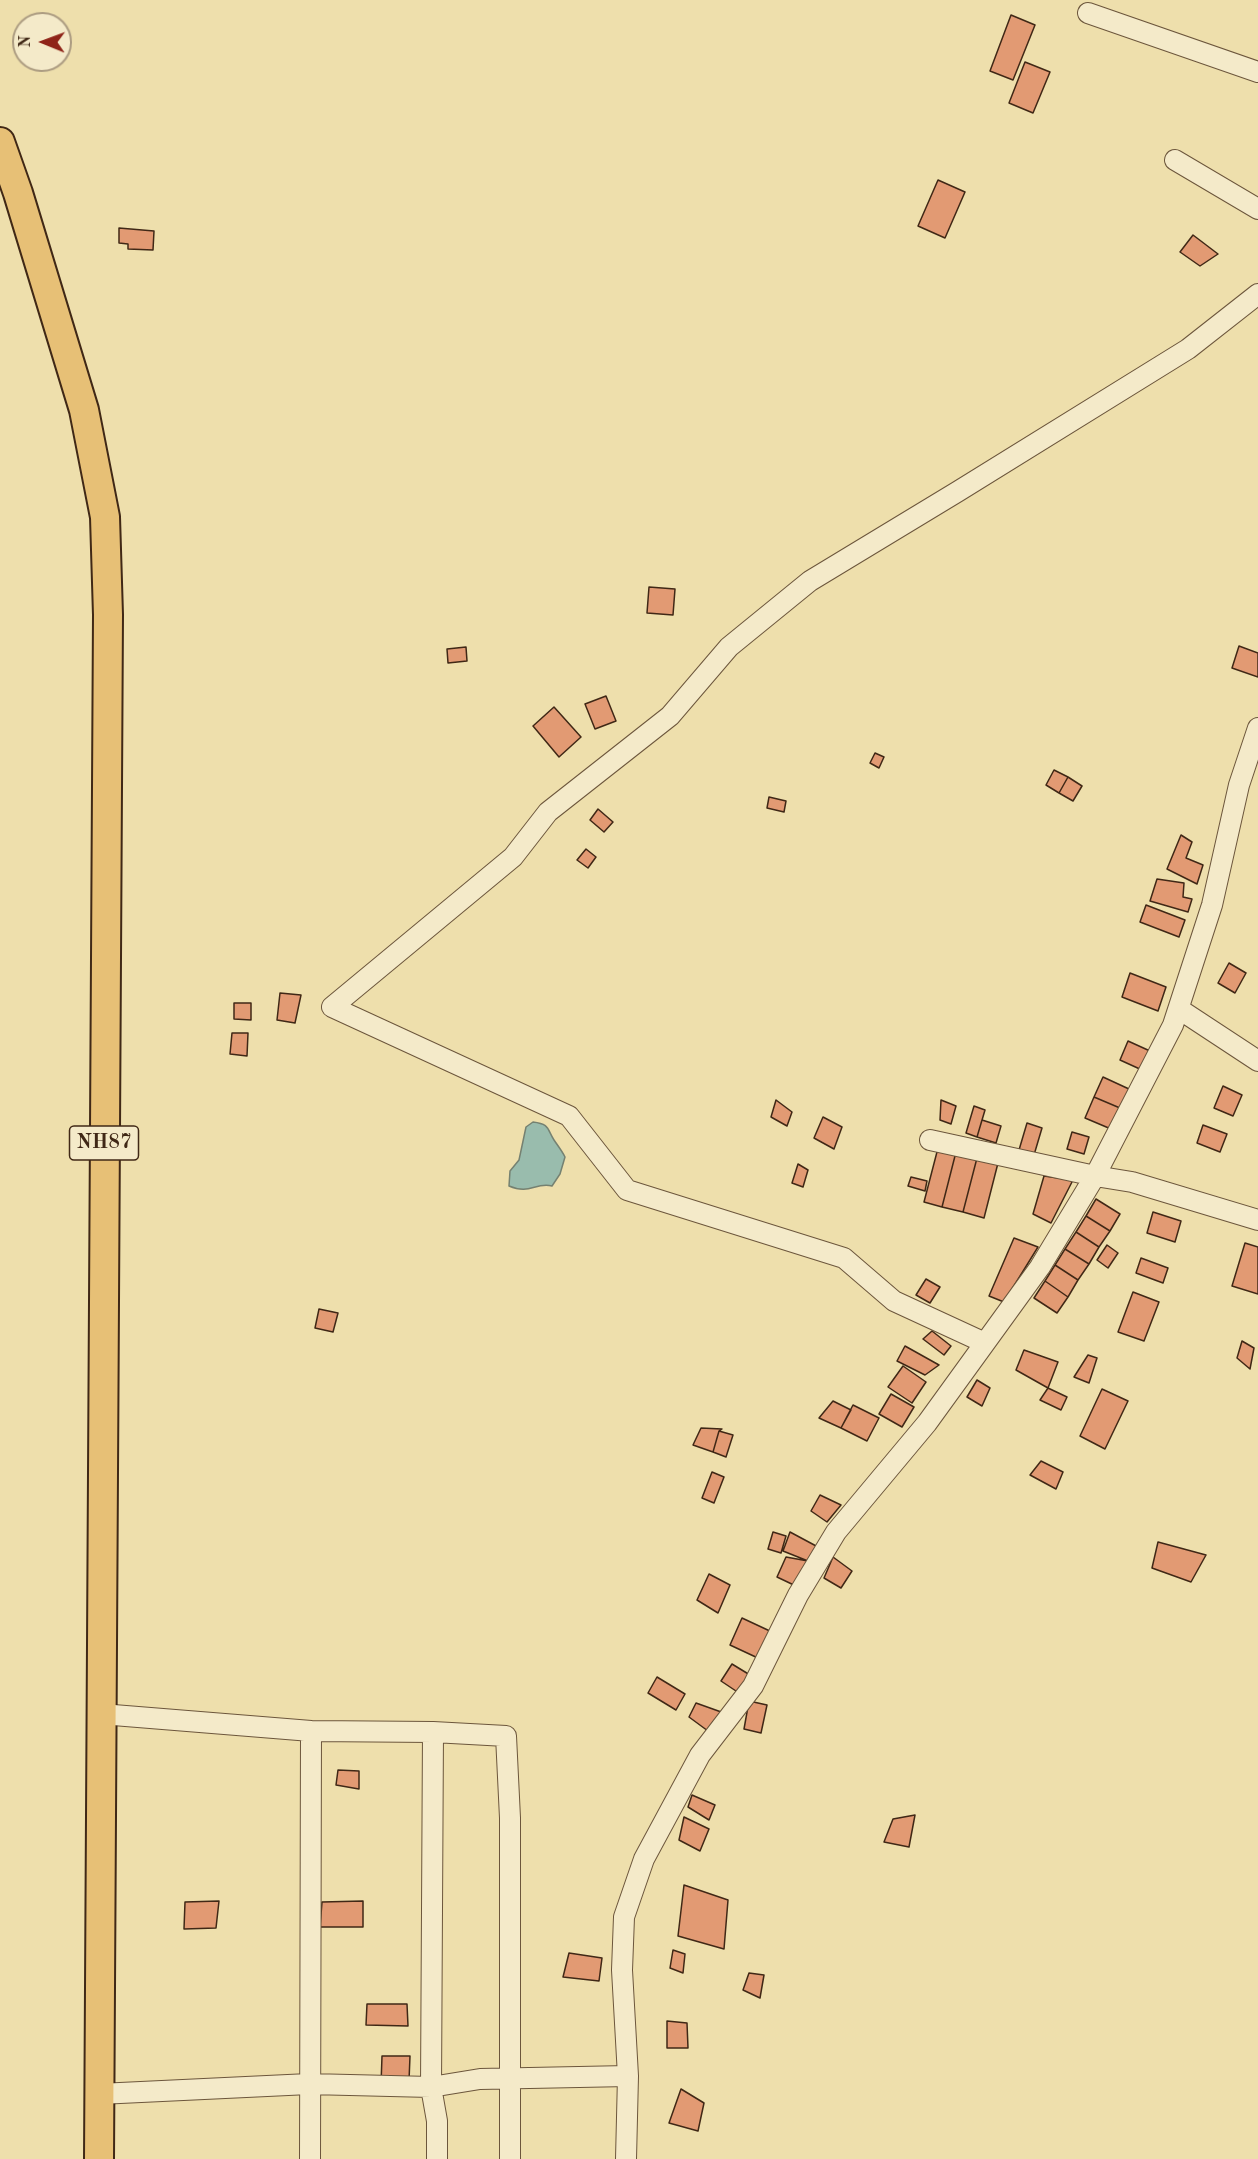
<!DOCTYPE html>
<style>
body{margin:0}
#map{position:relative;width:1258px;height:2159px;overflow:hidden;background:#eedfac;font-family:"Old Standard TT",serif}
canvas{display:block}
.north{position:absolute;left:12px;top:12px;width:60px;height:60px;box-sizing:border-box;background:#f4eac9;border:2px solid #ac9c81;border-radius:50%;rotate:271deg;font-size:16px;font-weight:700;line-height:24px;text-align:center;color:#402816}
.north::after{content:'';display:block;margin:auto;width:21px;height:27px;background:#8f2418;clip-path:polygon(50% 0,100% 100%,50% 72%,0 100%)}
</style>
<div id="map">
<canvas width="1258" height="2159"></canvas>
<div class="north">N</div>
</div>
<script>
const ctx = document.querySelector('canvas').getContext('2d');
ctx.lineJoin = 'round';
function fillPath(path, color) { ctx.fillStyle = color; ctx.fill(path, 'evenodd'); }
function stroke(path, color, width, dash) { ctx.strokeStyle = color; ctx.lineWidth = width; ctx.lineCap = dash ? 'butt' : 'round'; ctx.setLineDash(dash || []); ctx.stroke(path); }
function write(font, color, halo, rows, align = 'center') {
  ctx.font = font + ' "Old Standard TT",serif'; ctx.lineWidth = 4.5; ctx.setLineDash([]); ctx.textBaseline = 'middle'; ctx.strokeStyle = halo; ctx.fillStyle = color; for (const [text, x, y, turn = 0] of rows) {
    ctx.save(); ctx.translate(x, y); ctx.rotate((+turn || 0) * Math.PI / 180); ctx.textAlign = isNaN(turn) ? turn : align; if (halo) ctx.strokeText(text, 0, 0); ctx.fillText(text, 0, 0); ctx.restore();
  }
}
const water = new Path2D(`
 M533,1122C550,1124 547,1129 554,1140C558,1146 562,1151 565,1157L560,1174L552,1186C535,1182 530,1195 509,1186L510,1171L519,1160L526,1127Z`);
const building = new Path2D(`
 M1011,15L1035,25L1013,80L990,71Z
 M1025,62L1050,72L1033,113L1009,103Z
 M938,180L965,192L945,238L918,226Z
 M119,228L154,231L153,250L128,249V244L119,243Z
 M1193,235L1218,254L1200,266L1180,252Z
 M649,587L675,589L673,615L647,613Z
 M1239,646L1258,653V677L1232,668Z
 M466,647L467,661L448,663L447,649Z
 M606,696L616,721L595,729L585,704Z
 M554,707L581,737L559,757L533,726Z
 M875,753L884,757L879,768L870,763Z
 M1054,770L1068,777L1059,793L1046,785Z
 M1068,777L1082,786L1073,801L1059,793Z
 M769,797L786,801L784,812L767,808Z
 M598,809L613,822L604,832L590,820Z
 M1181,835L1192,842L1186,858L1203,865L1197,884L1167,869Z
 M586,849L596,857L588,868L577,860Z
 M1157,879L1184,883L1183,897L1192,899L1188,912L1150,901Z
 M1146,905L1185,920L1179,937L1140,922Z
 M1229,963L1246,973L1235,993L1218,983Z
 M1130,973L1166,987L1158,1011L1122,997Z
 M280,993L301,995L295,1023L277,1020Z
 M234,1003H251V1020L234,1019Z
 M232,1033H248L247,1056L230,1054Z
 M1128,1041L1150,1051L1142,1070L1120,1060Z
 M1103,1077L1129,1089L1120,1108L1094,1097Z
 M1223,1086L1242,1095L1233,1116L1214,1108Z
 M1094,1097L1120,1108L1111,1129L1085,1118Z
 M776,1100L792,1112L787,1126L771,1117Z
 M941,1100L956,1106L951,1124L940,1120Z
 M974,1106L985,1110L977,1137L966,1133Z
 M823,1117L842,1127L834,1149L814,1138Z
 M982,1120L1001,1126L996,1143L977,1137Z
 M1027,1123L1042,1128L1034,1155L1019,1150Z
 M1203,1125L1227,1134L1220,1152L1197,1143Z
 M1072,1132L1089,1137L1084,1154L1067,1149Z
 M938,1148L956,1152L942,1207L924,1202Z
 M956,1152L977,1158L963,1212L942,1207Z
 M977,1158L998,1163L984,1218L963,1212Z
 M798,1164L808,1170L803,1187L792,1183Z
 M1044,1176L1073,1180L1051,1223L1033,1214Z
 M911,1177L927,1181L925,1191L908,1186Z
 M1096,1199L1120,1214L1110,1231L1086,1216Z
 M1153,1212L1181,1221L1175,1242L1147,1233Z
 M1086,1216L1110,1231L1099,1247L1076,1232Z
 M1076,1232L1099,1247L1089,1264L1065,1249Z
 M1014,1238L1038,1247L1004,1302L989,1296Z
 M1245,1243L1258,1247V1294L1232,1286Z
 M1107,1245L1118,1253L1108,1268L1097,1260Z
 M1065,1249L1089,1264L1078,1280L1055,1265Z
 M1141,1258L1168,1268L1163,1283L1136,1273Z
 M1055,1265L1078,1280L1068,1297L1045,1281Z
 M926,1279L940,1287L930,1303L916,1295Z
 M1045,1281L1068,1297L1057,1313L1034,1298Z
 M1133,1292L1159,1302L1144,1341L1118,1332Z
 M319,1309L338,1313L333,1332L315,1328Z
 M932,1331L951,1346L944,1355L923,1339Z
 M1242,1341L1254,1348L1250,1369L1237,1358Z
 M905,1346L939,1365L925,1375L897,1361Z
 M1024,1350L1058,1362L1048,1388L1016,1370Z
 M1088,1355L1097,1358L1089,1383L1074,1377Z
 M903,1366L926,1382L912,1403L888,1387Z
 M977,1380L990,1388L982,1406L967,1397Z
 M1048,1388L1067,1397L1061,1410L1040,1400Z
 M1102,1389L1128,1401L1105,1449L1080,1436Z
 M891,1394L914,1407L902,1427L879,1414Z
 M833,1401L851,1410L841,1428L819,1418Z
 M853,1405L879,1418L867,1441L841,1428Z
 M701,1428L722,1429L719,1431L713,1452L693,1445Z
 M719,1431L733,1435L726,1457L713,1452Z
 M1041,1461L1063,1472L1056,1489L1030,1475Z
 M712,1472L724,1477L714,1503L702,1498Z
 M820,1495L841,1505L827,1522L811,1511Z
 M773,1532L786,1536L781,1553L768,1549Z
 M790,1532L818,1547L808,1561L783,1551Z
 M1158,1542L1206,1555L1191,1582L1152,1568Z
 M786,1557L808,1561L798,1587L777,1577Z
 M833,1557L852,1571L841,1588L824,1578Z
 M709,1574L730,1585L718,1613L697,1600Z
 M742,1618L772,1632L760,1659L730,1645Z
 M732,1664L750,1675L739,1693L721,1681Z
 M657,1677L685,1694L676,1710L648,1693Z
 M749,1701L767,1705L761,1733L744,1729Z
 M696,1703L724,1713L708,1731L689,1717Z
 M338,1770L359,1771V1789L336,1785Z
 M692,1795L715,1805L709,1820L688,1807Z
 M915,1815L909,1847L884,1842L893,1819Z
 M684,1817L709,1829L700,1851L679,1840Z
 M684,1885L728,1900L724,1949L678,1936Z
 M219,1901L216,1928L184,1929L185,1902Z
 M363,1901V1927H320L322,1902Z
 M673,1950L685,1954L683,1973L670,1968Z
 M569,1953L602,1958L599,1981L563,1977Z
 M749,1973L764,1975L760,1998L743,1990Z
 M367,2004H407L408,2026L366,2025Z
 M667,2021L687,2023L688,2048H667Z
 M382,2056H410L409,2081L381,2085Z
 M681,2089L704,2103L698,2131L669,2123Z`);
const minor = new Path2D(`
 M1088,13L1258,72
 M1175,160L1258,209
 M1179,1009L1258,1061
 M930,1140L1095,1176L1132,1182L1258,1220
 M985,1343L894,1301L844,1258L627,1190L569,1116L332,1007L513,857L548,812L670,716L729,647L810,581L957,492L1188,349L1258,294
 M101,1714L311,1731L310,2159
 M433,1732L506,1736L510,1818V2159
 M99,2094L309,2084L431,2087L433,1732L311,1731
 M437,2159V2121L431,2087L480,2079L628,2076
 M626,2159L628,2076L622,1970L624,1917L644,1859L700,1755L753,1686L798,1595L836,1532L927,1423L1040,1267L1095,1176L1173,1025L1212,905L1239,785L1258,728`);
const highway = new Path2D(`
 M0,142L18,193L84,410L105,517L108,615L99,2159`);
const shields = [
 [104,1143,69]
];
const shieldNames = [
 ["NH87",104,1143]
];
fillPath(water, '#99bcad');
stroke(water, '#758171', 1.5);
fillPath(building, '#e29a73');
stroke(building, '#402816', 1.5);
stroke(minor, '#6c563c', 22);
stroke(highway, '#402816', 32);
stroke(minor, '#f4eac9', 20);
stroke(highway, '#e7c076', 28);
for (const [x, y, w] of shields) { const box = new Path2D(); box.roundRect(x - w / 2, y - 17, w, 34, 4.5); ctx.fillStyle = '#f4eac9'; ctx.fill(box); stroke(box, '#402816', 1.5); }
write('bold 20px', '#402816', null, shieldNames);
</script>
